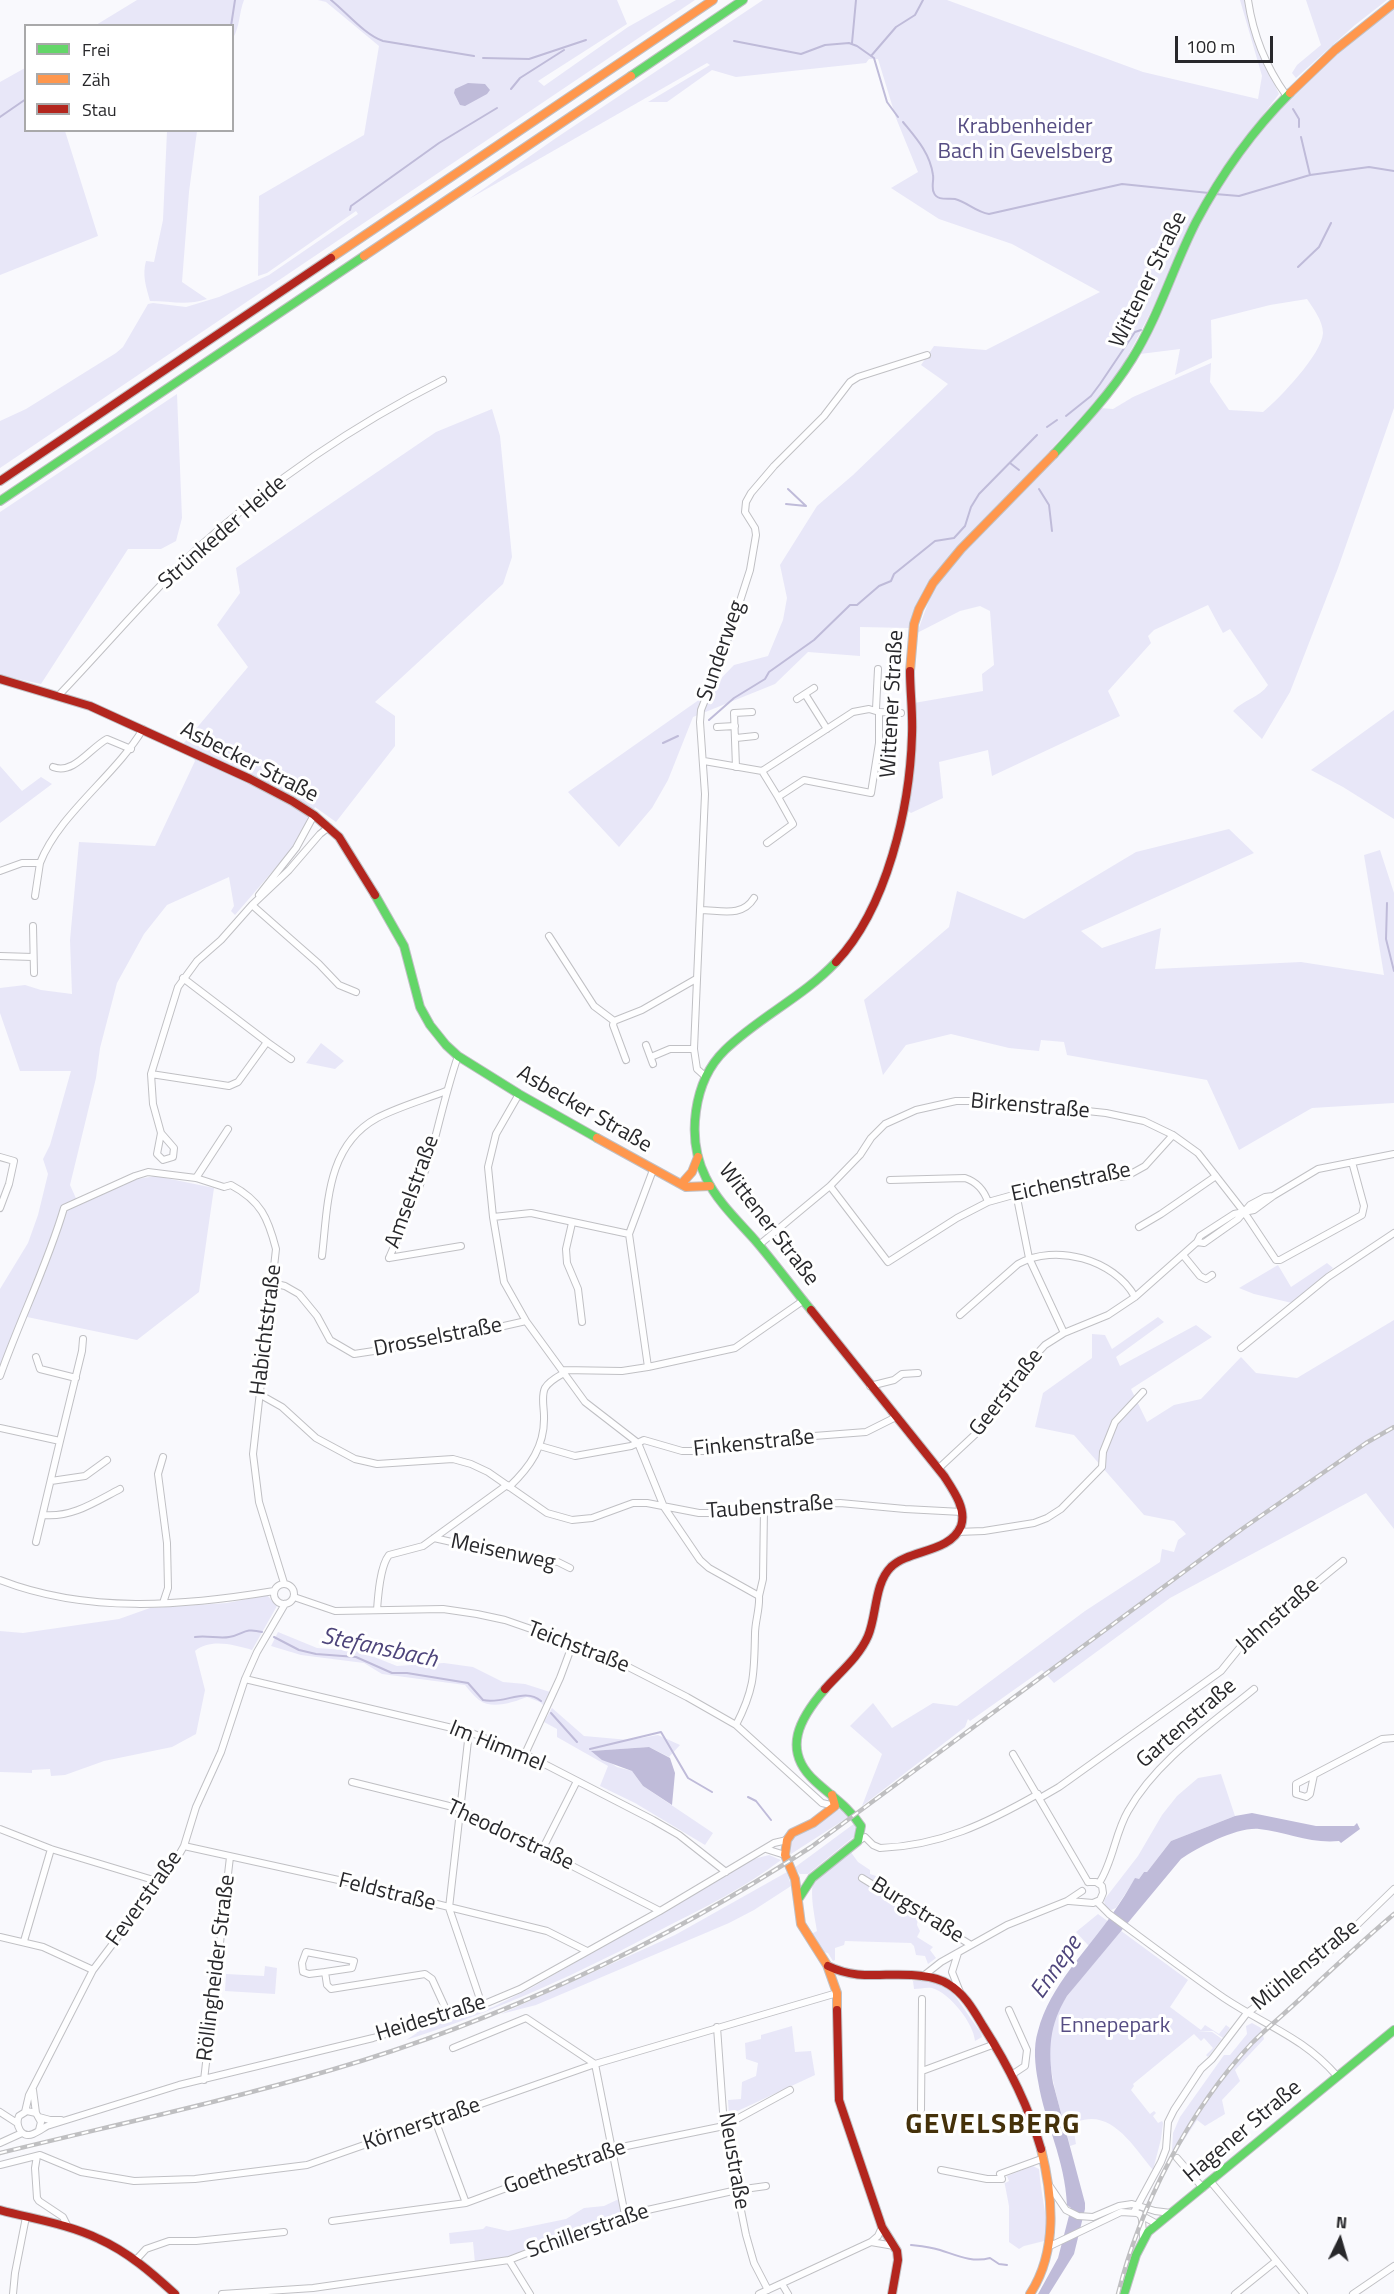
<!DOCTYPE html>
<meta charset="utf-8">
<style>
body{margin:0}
#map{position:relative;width:1394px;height:2294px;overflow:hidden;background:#f9f9fd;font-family:"Titillium Web",sans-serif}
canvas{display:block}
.legend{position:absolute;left:24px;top:24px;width:210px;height:108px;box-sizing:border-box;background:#fff;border:2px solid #a9a9aa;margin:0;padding:8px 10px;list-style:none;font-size:18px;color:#28282b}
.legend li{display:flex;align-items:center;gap:12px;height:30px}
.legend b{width:30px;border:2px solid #a9a9aa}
.north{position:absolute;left:1310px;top:2210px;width:60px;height:60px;-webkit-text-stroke:4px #fff;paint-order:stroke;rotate:5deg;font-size:16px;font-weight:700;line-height:24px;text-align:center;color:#28282b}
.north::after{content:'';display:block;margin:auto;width:21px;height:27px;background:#28282b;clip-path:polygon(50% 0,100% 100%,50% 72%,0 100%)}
.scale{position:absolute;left:1175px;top:36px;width:98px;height:27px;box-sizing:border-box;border:3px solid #28282b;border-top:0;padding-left:8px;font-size:18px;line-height:21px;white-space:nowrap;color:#28282b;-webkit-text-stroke:4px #fff;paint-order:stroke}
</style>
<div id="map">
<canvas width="1394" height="2294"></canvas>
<ul class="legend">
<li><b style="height:8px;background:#63d668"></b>Frei</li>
<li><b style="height:8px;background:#ff974d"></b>Zäh</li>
<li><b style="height:8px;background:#b3261e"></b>Stau</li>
</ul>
<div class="north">N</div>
<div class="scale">100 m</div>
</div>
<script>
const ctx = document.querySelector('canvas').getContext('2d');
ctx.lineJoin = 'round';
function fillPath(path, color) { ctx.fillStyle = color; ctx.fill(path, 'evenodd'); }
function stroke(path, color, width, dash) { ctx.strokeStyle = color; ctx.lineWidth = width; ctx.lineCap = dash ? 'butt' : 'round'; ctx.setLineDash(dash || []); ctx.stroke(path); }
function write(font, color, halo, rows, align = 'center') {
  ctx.font = font + ' "Titillium Web",sans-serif'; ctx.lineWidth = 6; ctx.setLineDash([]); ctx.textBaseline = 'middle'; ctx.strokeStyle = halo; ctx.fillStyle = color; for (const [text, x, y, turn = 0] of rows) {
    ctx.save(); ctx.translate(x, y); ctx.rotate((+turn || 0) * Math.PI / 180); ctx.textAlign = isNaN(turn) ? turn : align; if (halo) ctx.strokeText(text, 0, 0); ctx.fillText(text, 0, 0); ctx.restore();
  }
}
const green = new Path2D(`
 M137,0H244C239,12 240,27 233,38L232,26L96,25Z
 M318,0H617L627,24L538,81L544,86L628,27L676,0H695L0,468V421L26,409L116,353L123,347L148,304L153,303L186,307L219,297L269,275L358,214L356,211L267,273L258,276L259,196L364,135L379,46L326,2Z
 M763,0H947L1143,72L1258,99L1262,76L1240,0H1246L1262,58L1279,94L1245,138L1211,186L1181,243L1156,302L1121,369L1096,401L939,570L916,605L909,628L860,627V656L808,652L775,684L693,717L668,780L652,808L619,847L568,792L703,697L734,665L768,656L783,620L787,598L780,565L817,506L853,475L948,384L921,365L934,346L986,350L1100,292L1012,244L939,219L891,188L918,172L896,118L878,59H869L866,63L736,77L712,70L667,102H648L710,65L707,63L469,199L556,138Z
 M1306,0H1387L1355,25L1296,78L1292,73L1297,65L1321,45Z
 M1394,7V408L1338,568L1290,692L1262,739L1233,711C1243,700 1259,698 1268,685L1230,629L1223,633L1208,605L1154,630L1148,636L1151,643L1108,691L1120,716L992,776L988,750L939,762L943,798L911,813L907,810L914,760V703L983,691L982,674L994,665L990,611L980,606L960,611L917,633L931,595L944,574L1100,408L1113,409L1133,397L1211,363L1210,382L1229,410L1263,412C1279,399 1322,354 1323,333C1323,321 1313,308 1307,299L1270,305L1211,320L1212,358L1175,375L1180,349L1140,354C1164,300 1186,244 1216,194C1236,160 1262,128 1287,99C1318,64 1357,36 1394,7Z
 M25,68L26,130L65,131L98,236L0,275V82Z
 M167,131H197L189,192L182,282L207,299C186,306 171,301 150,301C146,287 142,275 146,261L154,262L163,220Z
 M177,394L182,518L176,541L161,549H128L41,684L0,675V512Z
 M492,409L500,436L512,557L503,584L375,702L395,716V746L336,822L315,807L303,836L235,915L231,911L234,906L229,877L167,905L144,934L117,983L100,1048L96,1078L70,1185L79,1205L137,1179L156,1176L214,1188L199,1292L137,1340L27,1317L0,1376V1289L28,1243L38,1215L48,1174L43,1159L50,1145L71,1071H20L0,1013V988L25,985L41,990L72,994L70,940L79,842L155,846L195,761L184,743L248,667L217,625L240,593L236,568L436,432Z
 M1394,710V819L1343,787L1311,770Z
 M0,766L22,791L41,777L52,784L0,823Z
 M1229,829L1254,853L1081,931L1102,948L1161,928L1155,969L1301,962L1384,975L1364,855L1380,850L1394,893V1103L1312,1108L1239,1150L1207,1080L1067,1055L1064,1042L1041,1040L1039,1051L1009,1048L951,1034L906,1045L883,1075L864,1000L949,927L957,891L1024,919L1136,852Z
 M321,1043L344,1061L335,1069L306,1063Z
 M1327,1263L1333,1268L1292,1303L1254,1294L1239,1288L1278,1265L1291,1287Z
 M1158,1317L1164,1322L1116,1357L1120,1366L1196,1325L1212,1337L1131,1389L1147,1422L1174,1405L1201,1399L1241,1357L1256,1373L1297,1378L1394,1320V1529L1366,1493L1170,1598L1054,1683L1042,1670L970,1721L968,1719L965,1727L862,1806L882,1754L850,1726L873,1703L892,1728L933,1703L957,1706L1085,1611L1160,1562L1162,1549L1174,1552L1178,1540L1186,1534L1174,1521L1144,1515L1074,1435L1035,1427L1043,1393L1092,1358V1334L1105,1335L1112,1349Z
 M267,1595L277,1606L252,1650C235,1645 210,1638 195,1651L205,1690L196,1734L172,1747L104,1761L65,1775L51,1776L50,1769L32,1770V1773L0,1772V1631L23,1633L119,1619L150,1608L227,1603Z
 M278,1632L317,1648L359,1651L397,1666L444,1663L473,1667L503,1682L525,1684L550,1692L545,1707L540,1702L527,1697C514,1702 492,1710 479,1700C474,1696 469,1690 465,1685L382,1674L364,1663L301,1655L271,1646Z
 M552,1708L584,1736L629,1740L658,1735L680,1745L669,1757L649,1747L592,1751L617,1767L632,1771L643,1786L713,1833L705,1845L635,1803L600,1786L608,1766L557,1737V1729L544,1722Z
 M1221,1774L1235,1816L1171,1841L1147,1872H1144L1139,1879H1135L1116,1908L1111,1910L1105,1906L1104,1900L1138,1856L1162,1815L1177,1796L1198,1778Z
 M840,1809L850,1816L791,1854L790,1844L794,1837Z
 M855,1823L857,1829L856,1835L808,1874H800L794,1868Z
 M850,1851L858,1862L870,1870V1874L879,1877L884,1883L879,1891L918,1916L917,1925L920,1931L917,1937L933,1947L930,1950L936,1958L928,1964L925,1956L916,1955L914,1946L911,1943L845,1941L844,1945L835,1948V1960L833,1961L828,1953L823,1952L812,1939L813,1933L817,1931C815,1918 809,1892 814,1880Z
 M769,1855L781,1860C746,1887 705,1907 666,1927C582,1972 497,2011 406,2040L417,2033L415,2030L493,2007L531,1988L754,1859Z
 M787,1872L791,1886L754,1910L729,1923L536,2005L501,2014L675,1935Z
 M1098,1914L1188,1980L1170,2007L1201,2030L1205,2025L1219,2034L1226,2025L1230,2028L1223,2038L1213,2031H1197L1212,2032L1222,2039L1208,2057L1206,2055L1213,2048L1204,2038L1201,2041L1194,2034L1133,2084L1134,2086L1131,2090L1150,2114L1154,2111L1156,2113L1153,2116L1158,2123L1162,2121L1163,2123L1161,2139L1153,2170C1134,2148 1112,2108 1077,2122L1079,2125L1074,2132L1076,2144L1070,2146C1061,2107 1038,2052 1057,2013C1067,1993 1084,1975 1099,1957L1076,1932Z
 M265,1966L277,1968L275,1994L225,1991L226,1974L264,1976Z
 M913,1981H937L951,1990L981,2033L982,2037L975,2041C974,2024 950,1993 932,1988C926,1987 920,1989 914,1989Z
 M1252,2023L1261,2028L1264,2039L1235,2070L1240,2081L1222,2100L1225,2114L1205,2126L1197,2120L1176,2152L1172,2150L1173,2133L1180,2117L1224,2055H1230L1247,2034L1246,2026Z
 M792,2026L795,2052L811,2051L815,2075L729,2115L728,2100L741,2099L742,2082L756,2076L758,2063L746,2059L745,2043L761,2039V2035Z
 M1033,2166L1039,2169C1041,2194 1047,2216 1048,2240L1024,2246L1019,2249L1009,2242V2206L1004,2180L1005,2183L1009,2181L1007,2176Z
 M621,2198L624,2214L508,2258L475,2263L473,2242L450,2244L449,2233L483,2229L486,2226L508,2231L566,2219L584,2208L604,2206Z`);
const water = new Path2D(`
 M468,83L485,84L490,90L487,94L465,106L460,105L454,93L455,89Z
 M649,1747L670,1758L675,1773L672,1805L643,1786L632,1771L602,1760L591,1751Z
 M1252,1813L1316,1826H1354L1357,1823L1360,1829L1341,1843L1339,1841C1311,1844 1286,1832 1259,1829C1237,1827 1199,1847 1181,1859L1067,1996C1049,2025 1048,2050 1053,2083L1085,2203V2209L1074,2254L1049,2294H1038L1058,2258L1071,2208L1067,2205C1065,2159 1045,2124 1038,2081C1035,2065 1033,2047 1038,2031C1050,1985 1087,1951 1113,1913C1121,1902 1128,1890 1135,1878L1139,1879L1144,1872H1147L1171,1841L1235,1816Z`);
const stream = new Path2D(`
 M331,0C347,13 365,35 383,41L474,56
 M231,26L235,0
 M734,41L801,54L825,45L849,43L857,46L874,58L887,102L898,117
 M852,43L856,0
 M871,56L896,27L915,15L923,0
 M483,58L529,59L586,40
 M511,89L520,78L564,50
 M1293,109L1299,119V127
 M0,117L26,99
 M903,122C916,138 930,153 933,175C934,180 931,188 934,193C937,201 948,198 955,199C967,202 976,212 989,214L1122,184L1209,193
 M1301,137L1310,175
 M1215,194L1239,196L1310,175L1369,167L1394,171
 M350,210L351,206L439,143L497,108
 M1298,267L1319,247L1331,223
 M1066,416L1091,396L1100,384L1135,332L1141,330
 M1047,427L1057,420
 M1010,463L1019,470
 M788,489L806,506
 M1039,489L1049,505L1052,531
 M786,504L806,506
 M709,720L734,698L765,679L769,672L814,640L850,605H857L879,586L891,581L894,574L935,541L954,538L965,526L971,507L979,494L1037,435
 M663,743L678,736
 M1387,903L1386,939L1394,971
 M195,1637C207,1635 219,1639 229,1637C244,1635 243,1627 262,1632
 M274,1637L299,1650L316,1654L356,1657L392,1673H407L468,1683L483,1700C504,1705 524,1687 541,1701
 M551,1713L577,1742
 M590,1749L661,1732L688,1778L712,1792
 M748,1797L756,1801L771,1820
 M911,2245C920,2246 931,2247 940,2250C956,2255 972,2263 990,2258L999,2264L1007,2265`);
const street = new Path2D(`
 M1248,0C1253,34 1266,67 1286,95
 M805,694L827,729
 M58,696C105,647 149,594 199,547C272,481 356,424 443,380
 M797,699L814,688
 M876,709L878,669
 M879,712L901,713
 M717,727L735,726
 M736,738L755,736
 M704,761L762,771L853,712L869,709L879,712V743L871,793L804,780L778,797L762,771
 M53,767C74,775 90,748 107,739L131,749
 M736,767L734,713L752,712
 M767,843L793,824L778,797
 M0,871L22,863H40C59,814 115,776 143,729
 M259,895L296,848L314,815
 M35,896L40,863
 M252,905L319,964L339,985L356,992
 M700,910C720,910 742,918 754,898
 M33,926L34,973
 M549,936L594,1006L614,1021L642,1010L696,979
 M0,956L33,957
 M614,1021L613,1025L626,1060
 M267,1042L291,1059
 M646,1045L653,1064
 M651,1057L670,1049H694
 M151,1074L229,1086L238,1082L267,1042L183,978
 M706,1077L697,1069L694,1049L705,794L700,722L701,710L722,657L750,570L756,535L755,528L745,512L746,502L751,493L774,466L824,416L850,382L858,377L927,355
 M519,1094L496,1134L488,1167L493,1217L504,1282L526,1321L585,1402L638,1443L664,1507L700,1560L709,1568L759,1596C760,1609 755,1621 755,1634C754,1673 755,1688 736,1725
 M161,1133L174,1148L173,1157L163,1160L157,1154L161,1133L153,1104L151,1074L178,987L197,961L221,940L252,905L289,870L320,834L329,827
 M0,1157L14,1161L9,1184L0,1208
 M196,1178L228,1129
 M890,1180L965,1178C977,1182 984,1190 988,1202
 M830,1186L888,1262L957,1218L988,1202L1042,1187L1127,1176L1145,1166L1173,1135
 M1016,1193L1029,1258L1064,1333
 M493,1217L531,1213L629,1234
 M572,1223L566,1249L567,1263L578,1289L582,1322
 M1139,1227L1161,1214L1216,1176
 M1197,1242L1204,1243L1238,1219L1244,1212L1254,1210L1273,1196L1318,1169L1394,1154
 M759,1245L830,1186L860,1155L871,1138L885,1124L916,1110L956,1101H992L1106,1113L1144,1121L1173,1135L1198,1153L1244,1212L1276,1260H1280L1362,1215L1364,1206L1352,1162
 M1183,1255L1200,1276L1206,1279L1212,1275
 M322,1256C328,1205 326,1146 377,1118C398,1107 423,1100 446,1091
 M389,1258C405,1221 422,1185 433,1146C441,1115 448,1085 458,1056
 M389,1258L461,1246
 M272,1283L285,1286L299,1294L317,1316L330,1340L354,1354L433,1342L526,1321
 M960,1315L1018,1264C1055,1243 1114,1259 1135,1297
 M1241,1348L1328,1277L1394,1233
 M36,1357L40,1369L76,1378
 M648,1367L629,1234L653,1170
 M562,1370L622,1371L648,1367L735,1348L804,1300
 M0,1376C20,1319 47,1266 64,1208L135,1176L148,1172L196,1178L224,1187L231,1185C261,1201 268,1218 276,1249L253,1454L259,1502L284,1583
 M870,1386L894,1380L902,1374L918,1373
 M259,1394L282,1407L316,1438L355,1459L377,1464L453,1459L471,1464L488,1472L547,1513L572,1520L592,1518L633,1503H647L699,1513H723L781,1506L840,1503L905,1509L962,1512
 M0,1428L60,1441L82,1351L83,1339
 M540,1446L575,1456L631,1446L644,1440L682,1451H706L775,1439L866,1432L896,1417
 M938,1469L982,1428L1032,1359L1045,1345L1064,1333L1108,1315L1135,1297L1197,1242L1200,1236L1234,1214L1244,1212L1250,1205L1265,1197L1273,1196
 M51,1481L85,1476L107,1460
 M509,1487C530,1467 545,1446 544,1416C544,1407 541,1396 545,1388C549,1381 557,1377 564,1373
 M43,1515C72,1518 95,1502 120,1489
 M957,1532L984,1531L1034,1523L1047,1518L1061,1509L1102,1467L1103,1452L1115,1422L1143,1392
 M434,1538L509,1555L558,1562L570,1568
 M36,1542L60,1441
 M0,1580C87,1614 184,1606 274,1591
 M274 1594a10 10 0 1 1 20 0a10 10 0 1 1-20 0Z
 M759,1596L763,1579L764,1508
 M294,1597L335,1611L443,1609L477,1614L505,1620L603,1654L687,1697L736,1725L822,1803L835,1806
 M163,1603L168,1588L167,1543L158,1474L163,1457
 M377,1610C378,1596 380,1566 389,1555L423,1546L507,1485
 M245,1679L469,1732L525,1754L653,1820L679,1835L726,1872
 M469,1732L449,1908L482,2005
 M525,1754L560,1678L573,1643
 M1013,1754L1088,1882
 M1314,1775L1310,1794L1306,1797L1296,1794V1784L1382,1739L1394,1738
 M352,1782L461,1809L660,1911
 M1040,1798L1059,1787L1221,1671L1246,1640L1343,1561
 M0,1829L51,1849L160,1882
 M858,1841L865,1837L873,1845L880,1848C940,1846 987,1823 1038,1794
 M184,1846L343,1881L547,1931L587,1951
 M766,1849L785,1855
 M542,1850L577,1781
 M862,1878L971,1945
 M1099,1883C1113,1862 1115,1833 1128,1811C1157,1760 1209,1726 1254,1689
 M1069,1901L1093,1903L1100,1900L1103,1893L1102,1886L1096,1882H1088
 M1097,1902L1109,1914C1147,1942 1185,1971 1224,1998C1266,2026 1303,2037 1337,2076
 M0,1937L43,1947L93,1970
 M24,1941L51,1849
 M958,1953L952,1972L960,1992
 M325,1972L352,1968L354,1961L306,1952L302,1963L303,1972L309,1974L325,1972L327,1985L331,1989L425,1974L432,1979L449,2016
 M922,1977L941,1962L1007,1925L1067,1901L1082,1891
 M1009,2010L1027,2050L1025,2066L1013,2074
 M717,2027L724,2126L746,2235L754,2263L768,2290
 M453,2048L526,2018L595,2064L625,2215
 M922,2071L995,2044
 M204,2080L230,1857
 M33,2090L36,2113
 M921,2110L922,1999
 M0,2112L17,2123
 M25,2112L29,2095L93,1970L176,1860L184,1846L196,1807L221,1752L245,1679L257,1652L285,1604
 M39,2117L50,2120H61
 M435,2120L466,2203
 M39,2130L41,2122L36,2113L27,2111L19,2116C15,2125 21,2139 33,2134C38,2132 42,2129 47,2126L179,2085L373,2038L482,2005L520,1989L660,1911L774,1843L787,1840
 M0,2143L22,2133
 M37,2156L35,2168L37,2198L39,2201L63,2217L68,2227
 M1177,2158L1203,2188
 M0,2165L40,2155L81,2172L134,2181L195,2179L307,2165L595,2064L837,1993
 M941,2170L987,2179H1002L1000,2174L1044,2158
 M1211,2182L1304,2294
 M1049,2185L1066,2210L1078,2216L1093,2217L1119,2206L1132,2204L1155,2211L1171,2213
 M1134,2212L1161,2162L1166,2149L1168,2122L1174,2110L1201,2069L1212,2059L1247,2013L1327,1954L1394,1889
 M1140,2214L1142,2219L1143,2236
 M332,2221L466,2203L612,2149L724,2126L790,2090
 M871,2242L894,2246
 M1050,2246L1121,2212L1137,2213L1157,2224
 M509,2260L530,2294
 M135,2261L146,2249L169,2241H196L284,2232
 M782,2284L788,2294
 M13,2294L15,2273L26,2217
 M222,2294L313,2288L509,2260L625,2215L737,2190L766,2186
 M759,2294L871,2242L878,2236L882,2227
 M1235,2294L1276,2261
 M1353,2294L1394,2266`);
const fast = new Path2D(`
 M631,76L743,0
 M1054,454C1082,424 1111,393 1132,359C1159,316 1173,267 1196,222C1221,175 1252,131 1290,93
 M0,501L364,256
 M375,895L404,946L420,1007L430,1025L446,1045L458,1056L519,1094L597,1138
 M811,1310C792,1287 774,1262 754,1239C737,1220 717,1201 706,1178C686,1139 693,1081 725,1050C759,1017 803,997 836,962
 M799,1898L812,1878L858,1841L861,1826C849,1807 831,1796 815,1781C781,1750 800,1718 825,1689
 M1124,2294L1136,2255L1148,2232L1394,2030`);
const slow = new Path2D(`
 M1290,93L1335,50L1394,3
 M364,256L631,76
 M331,258L713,0
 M910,671L914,624L919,609L933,583L961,549L1054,454
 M597,1138L686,1187L710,1186
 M684,1181L692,1172L698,1157
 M832,1795L835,1806L813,1823L792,1833L787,1840L785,1855L795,1879L801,1924L827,1965L837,1993V2010
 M1030,2294C1058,2251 1053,2197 1041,2149`);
const jam = new Path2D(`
 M0,481L331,258
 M0,679L90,706L250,779L292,801L314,815L339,837L375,895
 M836,962C887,908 910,807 912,735C913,713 910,692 910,671
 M811,1310L944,1476C953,1490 967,1509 961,1526C950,1553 910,1549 891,1567C874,1584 877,1615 868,1636C859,1657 840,1672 825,1689
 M828,1966C861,1982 888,1971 922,1976C931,1977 940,1979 948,1984C964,1993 974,2011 983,2026C1008,2065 1028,2104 1041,2149
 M837,2010L839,2100L882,2227L897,2251L898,2260L892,2294
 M0,2210C33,2219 68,2224 99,2239C128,2252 152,2273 175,2294`);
const rail = new Path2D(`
 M0,2153C110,2126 222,2102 331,2070C500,2021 664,1943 811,1847L1242,1529L1366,1443L1394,1427
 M1118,2294C1140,2206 1189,2110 1252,2043C1267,2028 1284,2014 1299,2000C1330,1971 1361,1942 1394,1914`);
const parkNames = [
 ["Krabbenheider",1025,128],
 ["Bach in Gevelsberg",1025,153],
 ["Ennepepark",1115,2027]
];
const streetNames = [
 ["Wittener Straße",1149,280,-64],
 ["Strünkeder Heide",223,533,-41],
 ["Sunderweg",722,651,-71],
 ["Wittener Straße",893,704,-87],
 ["Asbecker Straße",249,763,27],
 ["Birkenstraße",1030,1107,5],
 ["Asbecker Straße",584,1110,30],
 ["Eichenstraße",1071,1183,-12],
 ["Amselstraße",413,1192,-70],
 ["Wittener Straße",768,1225,52],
 ["Habichtstraße",267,1330,-83],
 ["Drosselstraße",438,1338,-11],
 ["Geerstraße",1007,1393,-52],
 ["Finkenstraße",754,1444,-6],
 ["Taubenstraße",770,1508,-4],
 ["Meisenweg",503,1553,12],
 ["Jahnstraße",1278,1616,-41],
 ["Teichstraße",578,1648,21],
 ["Gartenstraße",1187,1724,-41],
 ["Im Himmel",497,1747,22],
 ["Theodorstraße",510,1836,25],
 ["Feldstraße",387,1893,14],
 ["Feverstraße",145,1899,-54],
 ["Burgstraße",917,1911,32],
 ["Mühlenstraße",1306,1966,-39],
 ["Röllingheider Straße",217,1968,-83],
 ["Heidestraße",431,2019,-17],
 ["Körnerstraße",422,2125,-19],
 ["Hagener Straße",1243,2132,-40],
 ["Neustraße",733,2161,80],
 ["Goethestraße",565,2168,-19],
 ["Schillerstraße",588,2232,-19]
];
const waterNames = [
 ["Stefansbach",379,1649,12],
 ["Ennepe",1057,1968,-55]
];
const districtNames = [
 ["GEVELSBERG",993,2126]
];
fillPath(green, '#e8e7f8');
fillPath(water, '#bfbbd9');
stroke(stream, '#bfbbd9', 2);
stroke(street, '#c0c0c4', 8);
stroke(fast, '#c0c0c4', 10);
stroke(slow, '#c0c0c4', 10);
stroke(jam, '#c0c0c4', 10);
stroke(street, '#fefeff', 6);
stroke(fast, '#63d668', 8);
stroke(slow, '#ff974d', 8);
stroke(jam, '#b3261e', 8);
stroke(rail, '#bfbfc1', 4.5);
stroke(rail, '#fff', 2, [7]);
write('22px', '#564d83', '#fff', parkNames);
write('22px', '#28282b', '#fff', streetNames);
write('italic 24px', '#4e457b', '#fff', waterNames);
ctx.letterSpacing = '1.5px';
write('bold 28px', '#45310a', '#fff', districtNames);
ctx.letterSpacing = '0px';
</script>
